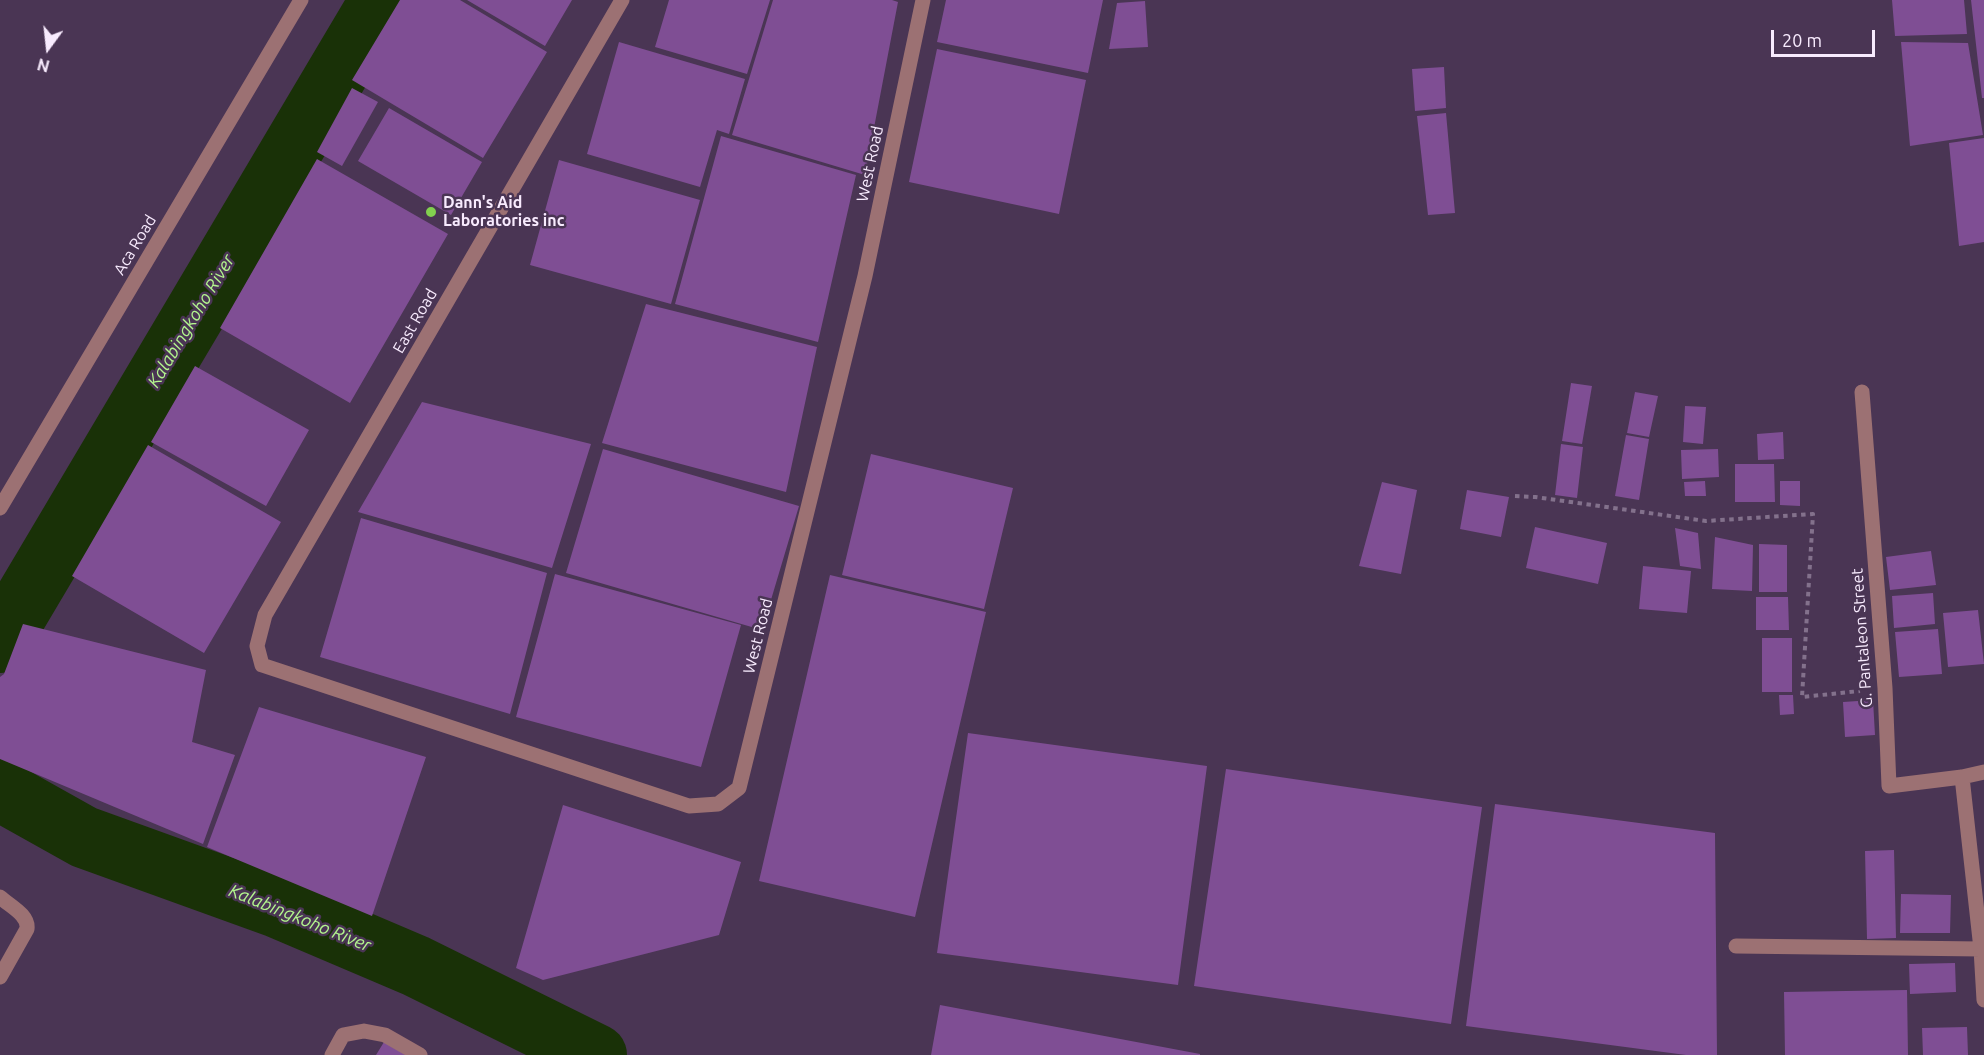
<!DOCTYPE html>
<style>
body{margin:0}
#map{position:relative;width:1984px;height:1055px;overflow:hidden;background:#4a3554;font-family:Ubuntu,sans-serif}
canvas{display:block}
.north{position:absolute;left:18px;top:18px;width:60px;height:60px;-webkit-text-stroke:4px #4a3554;paint-order:stroke;rotate:195deg;font-size:16px;font-weight:700;line-height:24px;text-align:center;color:#f8ebfe}
.north::after{content:'';display:block;margin:auto;width:21px;height:27px;background:#f8ebfe;clip-path:polygon(50% 0,100% 100%,50% 72%,0 100%)}
.scale{position:absolute;left:1771px;top:30px;width:104px;height:27px;box-sizing:border-box;border:3px solid #f8ebfe;border-top:0;padding-left:8px;font-size:18px;line-height:21px;white-space:nowrap;color:#f8ebfe;-webkit-text-stroke:4px #4a3554;paint-order:stroke}
</style>
<div id="map">
<canvas width="1984" height="1055"></canvas>
<div class="north">N</div>
<div class="scale">20 m</div>
</div>
<script>
const ctx = document.querySelector('canvas').getContext('2d');
ctx.lineJoin = 'round';
function stroke(path, color, width, dash) { ctx.strokeStyle = color; ctx.lineWidth = width; ctx.lineCap = dash ? 'butt' : 'round'; ctx.setLineDash(dash || []); ctx.stroke(path); }
function fillPath(path, color) { ctx.fillStyle = color; ctx.fill(path, 'evenodd'); }
function write(font, color, halo, rows, align = 'center') {
  ctx.font = font + ' Ubuntu,sans-serif'; ctx.lineWidth = 5; ctx.setLineDash([]); ctx.textBaseline = 'middle'; ctx.strokeStyle = halo; ctx.fillStyle = color; for (const [text, x, y, turn = 0] of rows) {
    ctx.save(); ctx.translate(x, y); ctx.rotate((+turn || 0) * Math.PI / 180); ctx.textAlign = isNaN(turn) ? turn : align; if (halo) ctx.strokeText(text, 0, 0); ctx.fillText(text, 0, 0); ctx.restore();
  }
}
const river = new Path2D(`
 M0,642L381,0
 M0,790L84,837L275,906L416,966L596,1055`);
const building = new Path2D(`
 M400,0H460L547,52L483,158L352,80Z
 M467,0H572L545,46Z
 M669,0H770L747,74L655,47Z
 M773,0H892L898,2L865,175L732,135Z
 M946,0H1103L1088,73L937,42Z
 M1892,0H1964L1967,34L1895,36Z
 M1971,0H1984V98H1982Z
 M1145,1L1148,47L1109,49L1117,3Z
 M619,42L745,79L729,134L717,130L700,187L587,154Z
 M1901,42L1968,43L1983,135L1910,146Z
 M937,49L1086,80L1059,214L909,182Z
 M1444,67L1446,108L1415,111L1412,69Z
 M352,88L378,102L342,166L317,152Z
 M389,108L482,162L451,215L358,161Z
 M1446,113L1455,213L1428,215L1417,116Z
 M721,136L856,175L818,342L675,304Z
 M1984,138V242L1959,246L1949,143Z
 M317,159L448,234L350,403L220,328Z
 M559,160L700,200L671,304L530,265Z
 M646,304L817,347L786,492L602,443Z
 M195,366L309,430L266,506L151,442Z
 M1571,383L1592,386L1582,444L1562,441Z
 M1635,392L1658,396L1649,437L1627,433Z
 M422,402L591,444L552,568L358,512Z
 M1685,406L1706,407L1703,444L1683,442Z
 M1783,432L1784,459L1758,460L1757,434Z
 M1626,435L1649,439L1639,500L1615,496Z
 M1561,444L1583,447L1577,498L1555,495Z
 M148,445L281,522L204,653L72,576Z
 M603,449L799,506L762,630L566,573Z
 M1718,449L1719,477L1682,479L1681,450Z
 M871,454L1013,488L984,609L842,575Z
 M1735,464H1774L1775,502H1735Z
 M1705,481L1706,496H1685L1684,482Z
 M1780,481H1800V506L1780,505Z
 M1382,482L1417,490L1401,574L1359,566Z
 M1467,490L1509,497L1501,537L1460,529Z
 M361,518L547,573L510,714L320,657Z
 M1535,527L1607,543L1598,584L1526,568Z
 M1675,528L1698,533L1701,569L1680,566Z
 M1715,537L1753,545L1752,591L1712,589Z
 M1759,544L1787,545V592H1759Z
 M1931,551L1936,585L1890,590L1886,557Z
 M1643,566L1691,571L1687,613L1639,609Z
 M555,574L741,625L701,767L516,717Z
 M830,575L986,612L915,917L759,881Z
 M1933,593L1935,624L1894,628L1892,596Z
 M1756,597H1788L1789,630H1756Z
 M1978,610L1984,664L1948,667L1943,613Z
 M23,624L206,670L192,742L235,755L203,844L0,759V677L4,674Z
 M1938,629L1942,674L1899,677L1895,632Z
 M1762,638H1792V692H1762Z
 M1779,695H1793L1794,714L1780,715Z
 M1873,700L1875,735L1845,737L1843,702Z
 M259,707L426,757L372,916L207,847Z
 M968,733L1207,766L1178,985L937,953Z
 M1226,769L1482,807L1451,1024L1194,986Z
 M1495,804L1715,833L1717,1055H1686L1466,1026Z
 M563,805L741,862L719,935L543,980L516,968Z
 M1894,850L1896,938L1867,939L1865,851Z
 M1901,894L1951,895L1950,933H1900Z
 M1955,963L1956,992L1910,994L1909,964Z
 M1907,990L1908,1055H1785L1784,992Z
 M940,1005L1200,1054V1055H931Z
 M1967,1027L1968,1055H1923L1922,1028Z
 M384,1042L406,1055H376Z`);
const path = new Path2D(`
 M1515,496L1535,497L1706,521L1813,514L1802,697L1860,691`);
const minor = new Path2D(`
 M622,0L265,615L257,646L262,665L689,806L718,804L739,788L865,276L923,0
 M1862,392L1885,688L1889,786L1962,777L1984,772
 M0,508L301,0
 M1962,777L1981,949L1984,1000
 M0,897C10,906 29,915 27,929L0,977
 M1736,946L1981,949
 M332,1055L343,1035L364,1031L385,1035L420,1055`);
const markers = [
 [431,212,6,"#82d04f"]
];
const streetNames = [
 ["West Road",870,164,-78],
 ["Aca Road",135,245,-59],
 ["East Road",415,321,-60],
 ["West Road",758,636,-76],
 ["G. Pantaleon Street",1862,638,-94]
];
const poiNames = [
 ["Dann's Aid",443,203],
 ["Laboratories inc",443,221]
];
const waterNames = [
 ["Kalabingkoho River",191,321,-59],
 ["Kalabingkoho River",300,918,22]
];
stroke(river, '#193107', 62);
fillPath(building, '#7f4e94');
stroke(path, '#83718c', 4, [4.5, 4.5]);
stroke(minor, '#9c7173', 15);
for (const [x, y, r, color] of markers) { const dot = new Path2D(); dot.arc(x, y, r, 0, 2 * Math.PI); ctx.fillStyle = color; ctx.fill(dot); stroke(dot, '#4a3554', 2); }
write('16px', '#f8ebfe', '#4a3554', streetNames);
write('bold 16px', '#f8ebfe', '#4a3554', poiNames, 'left');
write('italic 18px', '#b3f68e', '#4a3554', waterNames);
</script>
